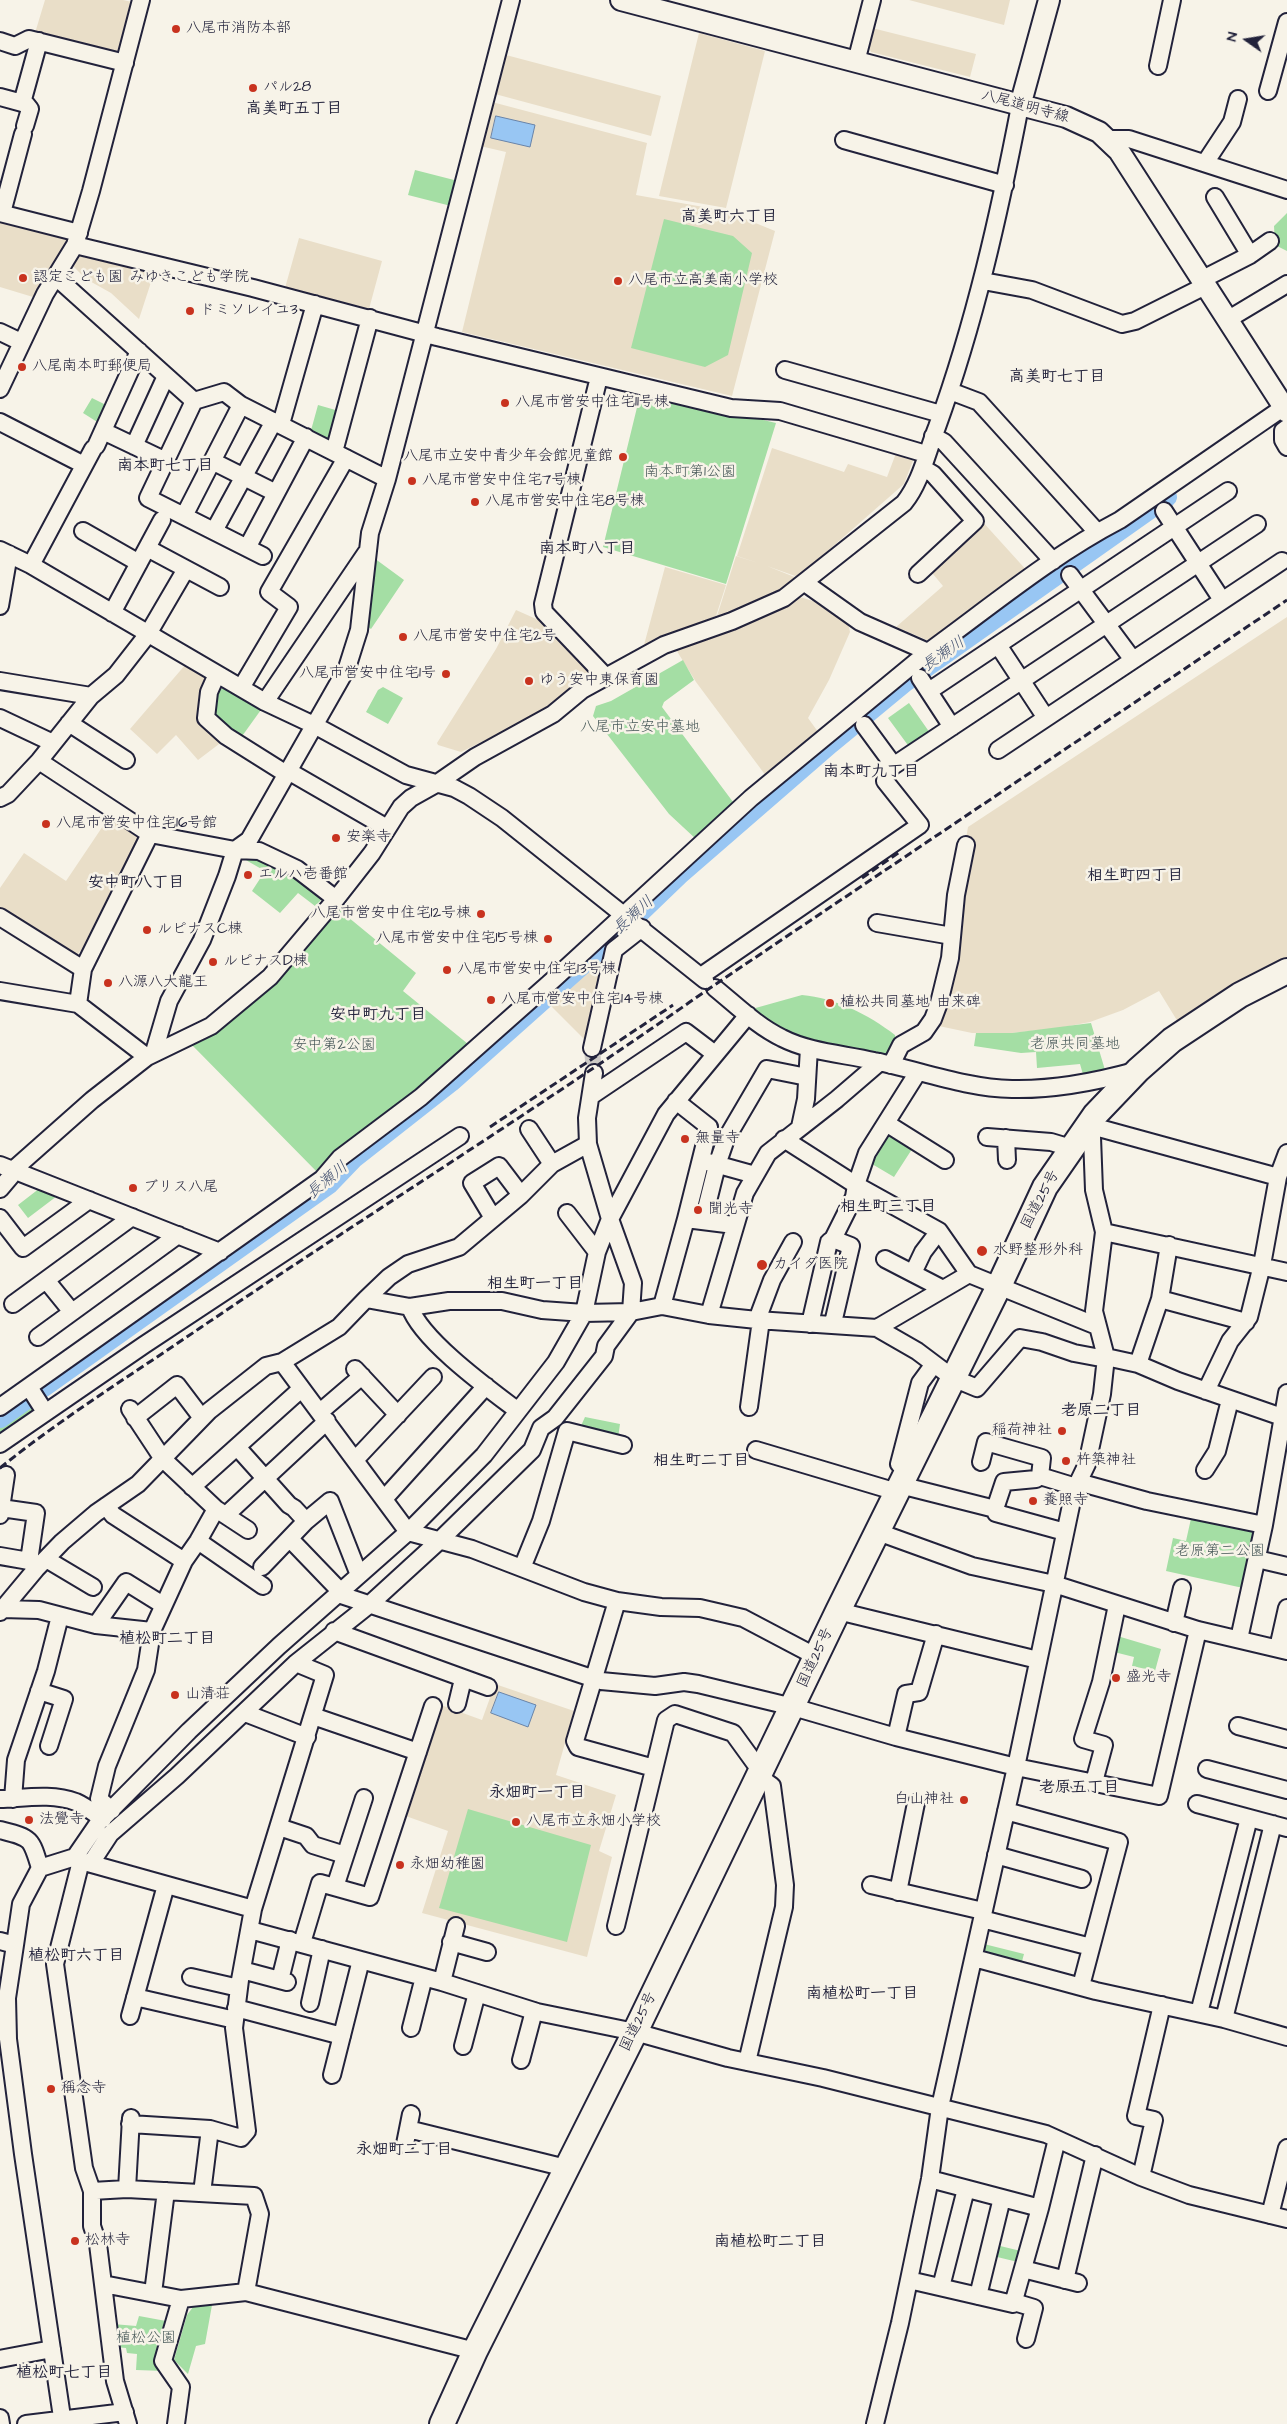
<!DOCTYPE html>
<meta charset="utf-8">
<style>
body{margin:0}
#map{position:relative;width:1287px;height:2424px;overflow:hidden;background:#f7f3e8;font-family:"Architects Daughter",sans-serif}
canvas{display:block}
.north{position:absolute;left:1222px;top:15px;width:50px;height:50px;-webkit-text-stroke:4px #f7f3e8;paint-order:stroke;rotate:283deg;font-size:14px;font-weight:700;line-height:20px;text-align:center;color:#22223b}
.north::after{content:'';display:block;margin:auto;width:18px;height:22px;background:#22223b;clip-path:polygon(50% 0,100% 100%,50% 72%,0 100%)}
</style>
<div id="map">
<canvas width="1287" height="2424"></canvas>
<div class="north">N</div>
</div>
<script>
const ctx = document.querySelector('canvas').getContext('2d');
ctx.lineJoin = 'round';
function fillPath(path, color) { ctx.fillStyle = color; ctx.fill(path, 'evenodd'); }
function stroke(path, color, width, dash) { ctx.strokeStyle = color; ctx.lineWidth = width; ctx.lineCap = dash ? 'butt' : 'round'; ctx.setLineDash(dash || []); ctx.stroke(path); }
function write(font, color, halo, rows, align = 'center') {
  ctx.font = font + ' "Architects Daughter","Klee One",sans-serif'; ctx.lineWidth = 5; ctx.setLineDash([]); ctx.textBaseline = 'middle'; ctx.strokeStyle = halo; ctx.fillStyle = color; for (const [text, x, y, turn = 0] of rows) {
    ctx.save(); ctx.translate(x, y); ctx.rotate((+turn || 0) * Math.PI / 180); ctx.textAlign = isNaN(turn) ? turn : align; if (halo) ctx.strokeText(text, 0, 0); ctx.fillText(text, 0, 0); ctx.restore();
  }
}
const built = new Path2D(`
 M45,0H123L132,2L118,55L35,33Z
 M909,0H1010L1004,25Z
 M872,28L976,54L970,77L871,52L868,46Z
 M699,33L765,51L726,208L659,196Z
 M506,55L661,96L651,136L495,94Z
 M492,102L647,143L636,195L726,211L775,231L732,396L462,332L506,152L480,146Z
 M0,218L64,234L68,240L33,297L0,287Z
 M299,238L382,261L369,309L285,288Z
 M79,251L155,270L139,319L111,293L86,279L72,265Z
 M772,448L844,472L848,464L887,477L898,448L914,458L904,484L798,577L767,566L797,578L777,593L717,616L736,556L758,563L737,556Z
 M981,520L1029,573L970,616L959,603L969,615L935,639L927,640L896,627L943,586L928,568Z
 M665,567L726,585L716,616L644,645Z
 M797,596L819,603L829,610L848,623L850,632L829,680L808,718L821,736L769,780L696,682L675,648L740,626L778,610Z
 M516,610L543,622L592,673V676L553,707L461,752L438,745L437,743L496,649Z
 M1287,617V960L1192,1012L1178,1022L1159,991L1123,1010L1090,1022L1059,1028L1012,1033H972L934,1025L968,827Z
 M186,664L206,675L209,681L201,716L223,741L198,760L176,735L157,754L130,729Z
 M109,817L142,834L82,952L80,951L75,958L0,909V888L24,853L66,881Z
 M610,946L588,1043L548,1003Z
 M495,1684L574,1711L556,1775L616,1795L599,1851L612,1857L587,1957L422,1913L448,1831L400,1814L438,1704L482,1720Z`);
const green = new Path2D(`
 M415,170L458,181L451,206L408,195Z
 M1287,213V251L1275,245L1274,226Z
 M664,219L733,236L752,253L728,355L705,367L631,348Z
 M641,391L776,423L726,584L603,547Z
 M92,398L108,406L102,425L83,413Z
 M318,405L339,411L332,439L326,441L310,434Z
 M374,558L404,580L371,629L367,626Z
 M683,660L694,680L664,702L662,707L736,806L697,840L669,814L593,716L596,706L611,701Z
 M383,687L403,698L388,724L366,712L378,690Z
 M225,688L263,707L240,739L216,717L213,710L218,690Z
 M909,703L930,733L910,748L888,718Z
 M253,853L292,872L322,893V899L315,906L298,893L280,913L252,891L265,871L244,859L246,855Z
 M337,908L416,973L403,991L468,1044L319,1174L191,1044L203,1039L273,983Z
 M802,995C835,998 868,1014 895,1035V1042L887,1058L802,1042L782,1032L752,1009Z
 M1091,1023L1105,1070L1084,1078L1080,1064L1037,1068L1036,1052L1021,1053L974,1046L976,1033H1012Z
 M891,1132L914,1146L894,1177L872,1164Z
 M40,1188L57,1196L28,1218L18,1205Z
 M32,1400L38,1412L0,1439V1422Z
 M585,1417L620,1424L618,1438L580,1428Z
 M1192,1514L1256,1529L1243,1588L1166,1571L1173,1538L1186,1541Z
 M1114,1635L1161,1649L1155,1671L1132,1666L1134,1657L1110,1651Z
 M468,1809L591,1845L567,1942L439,1908Z
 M984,1944L1024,1954L1021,1965L981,1955Z
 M996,2245L1025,2252L1022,2263L993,2256Z
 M212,2305L205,2344L196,2346L188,2374L174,2360L187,2315L193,2307Z
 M139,2316L166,2321L164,2371L136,2370L137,2354L127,2353L126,2348L115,2347L113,2324L136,2326Z`);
const water = new Path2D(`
 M496,116L535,125L530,147L491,138Z
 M499,1692L536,1705L528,1727L491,1713Z`);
const river = new Path2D(`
 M0,1418L329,1184L353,1159L451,1082L627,925L679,875L830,744L905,682L1167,497`);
const minorTunnel = new Path2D(`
 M592,1048L594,1073`);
const minor = new Path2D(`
 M0,41L15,46L29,39L125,63
 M856,62L872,0
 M1158,66L1172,0
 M1268,91L1287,22
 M0,97L26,104L30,109L25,126
 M22,103L39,41
 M1108,139H1129L1287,190
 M844,140L1005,185
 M1205,163L1232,122L1238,99
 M1215,197L1250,255
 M0,213L79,233
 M2,213L23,134
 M75,245L253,288L437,337L731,408L780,411L926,454
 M56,277L194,401L224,392L241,405L387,479
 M1201,280L1250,255L1270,241
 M983,281L1032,290L1122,324L1135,321L1205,286
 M1227,320L1287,284
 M0,332L21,342
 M785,370L941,414
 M599,377L543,604L544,612L605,676
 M0,389L45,294L75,245L91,191L141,0
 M950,391L979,402L1097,532
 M194,401L148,498L263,556
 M0,422L84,465
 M281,424L315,304
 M1287,428L1283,431V440L1287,447
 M103,431L166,461
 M933,436L944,442L1053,561
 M96,446L139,351
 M134,446L166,376
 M334,452L370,318
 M212,461L276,493
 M1164,511L1222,600
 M184,516L241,405
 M83,531L139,563
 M214,531L274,421
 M147,548L220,587
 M247,548L306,437
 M0,550L31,565L265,702L316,726L406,775L454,788L469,796L502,818L705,980
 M31,565L93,449
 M918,574L975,521L933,474L923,468
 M1070,575L1133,660
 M805,583L860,622L928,652C990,607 1051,556 1120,520L1284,407
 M0,606L9,554
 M112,613L162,520
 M998,645L1046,718
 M217,674L209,692L206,718L226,736L288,775
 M920,678L952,727
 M0,681L91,696
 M241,688L289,607L269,592L346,458
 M929,691L1228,491
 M265,702L366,553
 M0,718L53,743
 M69,723L126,760
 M998,750L1282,561
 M39,761L150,834L235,850L249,840L347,668L359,630L370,533L387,479L511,0
 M887,770L1257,524
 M290,772L387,828
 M0,798L8,794L39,761L91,696L116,675L148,634L186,569
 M0,917L83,969
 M877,923L952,936
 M701,976L920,825L885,781L889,759L864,725
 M715,988C736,1005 757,1026 782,1038C809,1052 844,1054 874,1061C919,1070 965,1088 1012,1089C1054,1090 1095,1082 1135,1071
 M0,991L78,1004L147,1057
 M78,1004L83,969L150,834
 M592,1048L614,950L642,928
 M154,1052L169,1001L202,940L227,876L235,850L259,851L297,869L336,899
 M891,1065L901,1045L924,1032L933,1019L939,1003L950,958L956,895L966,845
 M591,1096L686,1032L715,1054
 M676,1101L709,1127L686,1219
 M886,1123L945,1160
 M1088,1125L1278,1177
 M800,1127L806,1099L809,1048
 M529,1129L552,1164
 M987,1137L1051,1142L1071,1148
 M1006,1138L1007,1160
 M784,1139L856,1185L939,1231L969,1274L1097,1326
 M708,1162L755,1175
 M0,1165L220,1252
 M0,1189L11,1176L13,1170L92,1100L147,1057L211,1026L270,977L336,899L372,853L401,807L411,798L436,784L475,757L553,714L582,690L664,645L732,621L784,598L904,503C921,482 927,452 937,427C975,322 999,215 1020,106
 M567,1213L597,1252
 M0,1218L23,1248L89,1200
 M493,1218L472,1183L499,1166L521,1195
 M703,1221L717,1165L726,1139L767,1069L807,1077
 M1104,1232L1287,1272
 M885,1259L943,1289
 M913,1273L923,1252L939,1231
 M46,1280L72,1312
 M366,1299L389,1277L408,1264L459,1247L521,1195L552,1164L588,1144
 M1160,1299L1246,1322
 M13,1304L132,1217
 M662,1306L686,1219L734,1225
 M410,1307C421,1340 489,1389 518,1411
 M709,1315L745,1193L768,1153L837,1099L880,1062
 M757,1320L772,1280L793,1242
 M833,1323L851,1246L833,1239
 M810,1324L829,1242L833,1239L854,1197L856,1185L867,1153L918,1072
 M877,1328L969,1274
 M38,1337L178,1235
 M1106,1357L1138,1364L1178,1381L1282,1417
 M282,1362L408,1532L472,1549L584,1592L617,1601L661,1607L700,1608L743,1618L817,1657
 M1138,1364L1160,1299L1169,1245
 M355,1369L398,1415
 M29,1387L45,1412
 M1206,1391L1230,1341L1249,1317L1262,1265L1278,1177L1287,1153
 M0,1407L322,1179L340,1158L421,1097L554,979L751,798L928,652
 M749,1407L761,1320
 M130,1409L163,1459L216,1509L248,1530
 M320,1412L362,1376
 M135,1418L177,1385L202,1418
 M0,1444L144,1345L460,1136
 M237,1447L289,1505L294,1508L306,1521
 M756,1450L897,1492
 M355,1460L433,1377
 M1205,1470L1217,1451L1230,1400
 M907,1471L899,1464L920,1383L934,1364
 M1040,1476L1076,1487
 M1078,1482L1147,1501L1264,1525
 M900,1485L995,1509L1004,1482L1036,1479L1040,1476L1042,1458L986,1442L981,1462
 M192,1487L300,1390
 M384,1499L486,1386
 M106,1506L113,1515L184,1561
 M1,1508L36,1513L29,1561
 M995,1509L996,1513L1065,1532
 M0,1515L6,1475
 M226,1515L327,1421
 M878,1532L972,1566L1054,1584L1198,1630L1287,1651
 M290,1539L341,1592
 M198,1541L263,1586
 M0,1556L29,1561L36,1569
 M46,1559L93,1587
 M1257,1559L1287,1566
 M262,1567L306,1521L330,1501L359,1575
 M522,1568L541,1521L567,1431L623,1445
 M338,1594L601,1681L655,1686L684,1682L698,1684L793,1707L896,1737L1016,1767L1159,1796L1198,1630
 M617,1601L575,1741L578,1747L654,1768
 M2,1609L39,1610L96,1625L152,1631
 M838,1611L1038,1660
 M0,1612L36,1569L62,1542L96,1513L138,1484L209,1411L266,1366L282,1362L339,1327L366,1299L410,1307L449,1301H502L542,1310L584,1313L631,1312L662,1306L709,1315L757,1320L877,1328L917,1351L953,1378L977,1388L1020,1338L1042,1342L1074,1353L1106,1359
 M1174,1623L1182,1588
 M96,1625L126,1582L163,1605
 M334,1631L488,1687
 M1239,1639L1264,1525L1287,1393
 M1278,1648L1287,1608
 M39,1691L64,1699L49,1746
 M457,1704L463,1679
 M245,1713L307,1737
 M313,1716L418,1752
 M1238,1726L1287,1739
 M896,1737L906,1694L919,1692L936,1634
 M1207,1769L1287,1790
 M1094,1782L1104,1745L1083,1739L1101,1682L1117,1605
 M0,1799C25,1798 52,1793 76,1802C85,1806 94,1813 103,1819
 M13,1799L16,1760L46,1671L60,1616
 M1197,1804L1287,1828
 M112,1810L99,1799L107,1766L146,1670L152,1631L184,1561L198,1541L216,1509
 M1006,1811L1119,1842L1081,1986
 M279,1827L306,1836L313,1845L345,1855
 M0,1830C31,1838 31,1837 40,1868L21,1904L15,1945L0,1941
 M996,1855L1082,1879
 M75,1857L99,1822L189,1731L279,1646L408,1532L484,1455L556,1362L584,1313L597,1252L610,1219L666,1114L748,1015
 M81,1861L55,1964L84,2168L92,2191V2226L98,2244L115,2381L128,2424
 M91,1863L110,1834L177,1776L296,1663L369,1605L439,1541L532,1450L541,1428L555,1418L604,1356L606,1346L631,1312L633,1283L610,1219L588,1144L587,1118L594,1073
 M40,1868L75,1857L81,1861L253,1909L240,1980L234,2028L247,2131L241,2138L210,2129L130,2124
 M871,1885L983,1911
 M335,1887L364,1798
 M898,1892L916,1803
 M253,1909L325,1675L296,1663
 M982,1919L1091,1947
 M616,1926L666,1720L675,1714L733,1733L754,1762L762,1768
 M250,1930L442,1982L537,2012L635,2032L728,2058L823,2078L1046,2134L1141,2177L1189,2195L1287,2219
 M451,1942L487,1952
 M302,1943L320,1883L370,1897L433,1706
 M15,1945L7,1998L8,2039L23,2154L63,2424
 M974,1958L1096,1991L1224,2019L1287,2037
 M242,1970L287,1982
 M191,1977L239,1988
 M280,1980L290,1940
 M442,1982L456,1926
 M135,1997L235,2020
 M310,2003L322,1949
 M236,2008L342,2036
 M1199,2013L1249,1818
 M130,2016L166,1885
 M1224,2019L1273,1824
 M411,2028L424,1977
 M463,2046L477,1993
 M521,2060L534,2011
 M747,2062L784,1907L785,1885L772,1786L758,1776
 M332,2075L361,1960
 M408,2129L566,2168
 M405,2144L411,2114
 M1141,2177L1154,2120L1136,2116L1162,2005
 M930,2179L1040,2208
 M127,2189L131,2118
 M92,2191L127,2189L254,2196L260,2214L246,2292
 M202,2193L210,2129
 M1270,2215L1287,2148
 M1023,2269L1078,2283
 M909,2280L1013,2304L1040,2208L1057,2139
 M1065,2280L1095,2155
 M103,2284L181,2299L246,2292L475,2351
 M941,2287L966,2189
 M153,2293L166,2191
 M978,2296L1002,2198
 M1014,2302L1034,2308L1026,2339
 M0,2359L52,2349
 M0,2418L1,2424
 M26,2424L125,2412
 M176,2424L181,2387L163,2361L181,2299
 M875,2424L900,2323L930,2179L940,2107L1016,1767L1074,1491L1087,1464L1102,1394L1106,1357L1094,1311L1104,1232L1094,1190L1092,1137L1088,1125`);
const major = new Path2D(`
 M621,0L1066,117L1099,132L1119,151L1287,412
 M1020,106L1049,0`);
const highway = new Path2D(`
 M442,2424L475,2351L635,2032L838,1611L999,1286L1045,1187L1095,1115L1138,1070L1172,1040L1240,995L1287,971`);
const rail = new Path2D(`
 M862,878L901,851
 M490,1127L673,1005
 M0,1468C63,1417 133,1374 200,1328C368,1214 541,1107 707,990L1287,600`);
const markers = [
 [176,29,5,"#c8321e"],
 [253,88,5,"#c8321e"],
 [23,278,5,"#c8321e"],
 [618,281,5,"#c8321e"],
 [190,311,5,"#c8321e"],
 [22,367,5,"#c8321e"],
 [505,403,5,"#c8321e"],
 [623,457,5,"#c8321e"],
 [412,481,5,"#c8321e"],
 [475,502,5,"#c8321e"],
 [403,637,5,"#c8321e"],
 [446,674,5,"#c8321e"],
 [529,681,5,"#c8321e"],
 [46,824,5,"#c8321e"],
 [336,838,5,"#c8321e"],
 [248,875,5,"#c8321e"],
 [481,914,5,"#c8321e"],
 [147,930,5,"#c8321e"],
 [548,939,5,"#c8321e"],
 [213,962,5,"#c8321e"],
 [447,970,5,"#c8321e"],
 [108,983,5,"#c8321e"],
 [491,1000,5,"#c8321e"],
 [830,1003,5,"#c8321e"],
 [685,1139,5,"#c8321e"],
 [133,1188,5,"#c8321e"],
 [698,1210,5,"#c8321e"],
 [982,1251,6,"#c8321e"],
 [762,1265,6,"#c8321e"],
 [1062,1431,5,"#c8321e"],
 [1066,1461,5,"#c8321e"],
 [1033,1501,5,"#c8321e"],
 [1116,1678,5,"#c8321e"],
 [175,1695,5,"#c8321e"],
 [964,1800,5,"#c8321e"],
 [29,1820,5,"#c8321e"],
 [516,1822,5,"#c8321e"],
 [400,1865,5,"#c8321e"],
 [51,2089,5,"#c8321e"],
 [75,2241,5,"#c8321e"]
];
const poiNames = [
 ["八尾市消防本部",186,29],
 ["パル28",263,88],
 ["認定こども園 みゆきこども学院",33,278],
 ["八尾市立高美南小学校",628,281],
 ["ドミソレイユ3",200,311],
 ["八尾南本町郵便局",32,367],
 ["八尾市営安中住宅11号棟",515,403],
 ["八尾市立安中青少年会館児童館",613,457,"right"],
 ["八尾市営安中住宅7号棟",422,481],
 ["八尾市営安中住宅8号棟",485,502],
 ["八尾市営安中住宅2号",413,637],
 ["八尾市営安中住宅1号",436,674,"right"],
 ["ゆう安中東保育園",539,681],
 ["八尾市営安中住宅16号館",56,824],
 ["安楽寺",346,838],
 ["エルハ壱番館",258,875],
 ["八尾市営安中住宅12号棟",471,914,"right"],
 ["ルピナスC棟",157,930],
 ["八尾市営安中住宅15号棟",538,939,"right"],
 ["ルピナスD棟",223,962],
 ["八尾市営安中住宅13号棟",457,970],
 ["八源八大龍王",118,983],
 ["八尾市営安中住宅14号棟",501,1000],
 ["植松共同墓地 由来碑",840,1003],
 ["無量寺",695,1139],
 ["ブリス八尾",143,1188],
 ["聞光寺",708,1210],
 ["水野整形外科",993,1251],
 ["カイダ医院",773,1265],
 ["稲荷神社",1052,1431,"right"],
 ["杵築神社",1076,1461],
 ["養照寺",1043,1501],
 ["盛光寺",1126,1678],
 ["山清荘",185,1695],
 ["白山神社",954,1800,"right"],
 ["法覺寺",39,1820],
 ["八尾市立永畑小学校",526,1822],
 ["永畑幼稚園",410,1865],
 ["稱念寺",61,2089],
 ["松林寺",85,2241]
];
const streetNames = [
 ["八尾道明寺線",1025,107,15],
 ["国道25号",1041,1200,-62],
 ["国道25号",816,1658,-65],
 ["国道25号",639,2022,-64]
];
const parkNames = [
 ["南本町第1公園",690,473],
 ["八尾市立安中墓地",640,728],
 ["老原共同墓地",1075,1045],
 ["安中第2公園",334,1046],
 ["老原第二公園",1220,1552],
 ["植松公園",146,2339]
];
const neighbourhoodNames = [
 ["高美町五丁目",294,110],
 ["高美町六丁目",729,218],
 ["高美町七丁目",1057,378],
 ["南本町七丁目",165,467],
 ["南本町八丁目",587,550],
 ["南本町九丁目",871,773],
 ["相生町四丁目",1135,877],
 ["安中町八丁目",136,884],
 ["安中町九丁目",378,1016],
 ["相生町三丁目",888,1208],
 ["相生町一丁目",535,1285],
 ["老原二丁目",1101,1412],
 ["相生町二丁目",701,1462],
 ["植松町二丁目",167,1640],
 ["老原五丁目",1079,1789],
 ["永畑町一丁目",537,1794],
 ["植松町六丁目",76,1957],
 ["南植松町一丁目",862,1995],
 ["永畑町二丁目",404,2151],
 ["南植松町二丁目",770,2243],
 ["植松町七丁目",64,2374]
];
const waterNames = [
 ["長瀬川",944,655,-35],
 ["長瀬川",634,916,-42],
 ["長瀬川",328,1181,-40]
];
fillPath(built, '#e9dec8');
fillPath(green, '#a4dea4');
fillPath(water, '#98c6f3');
stroke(water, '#6984a9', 1);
stroke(river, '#98c6f3', 20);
stroke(minorTunnel, '#ccc9c5', 16, [16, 8]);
stroke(minor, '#22223b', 20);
stroke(major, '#22223b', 24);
stroke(highway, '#22223b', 28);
stroke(minor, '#f7f3e8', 16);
stroke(major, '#f7f3e8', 20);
stroke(highway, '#f7f3e8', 24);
stroke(rail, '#22223b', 3, [8, 4]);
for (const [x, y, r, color] of markers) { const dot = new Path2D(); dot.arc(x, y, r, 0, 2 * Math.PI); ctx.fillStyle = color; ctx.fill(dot); stroke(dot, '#f7f3e8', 2); }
write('15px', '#22223b', '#f7f3e8', poiNames, 'left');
write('15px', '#22223b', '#f7f3e8', streetNames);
write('15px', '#495a5a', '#f7f3e8', parkNames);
write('bold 16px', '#22223b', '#f7f3e8', neighbourhoodNames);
write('italic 16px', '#455372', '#f7f3e8', waterNames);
</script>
